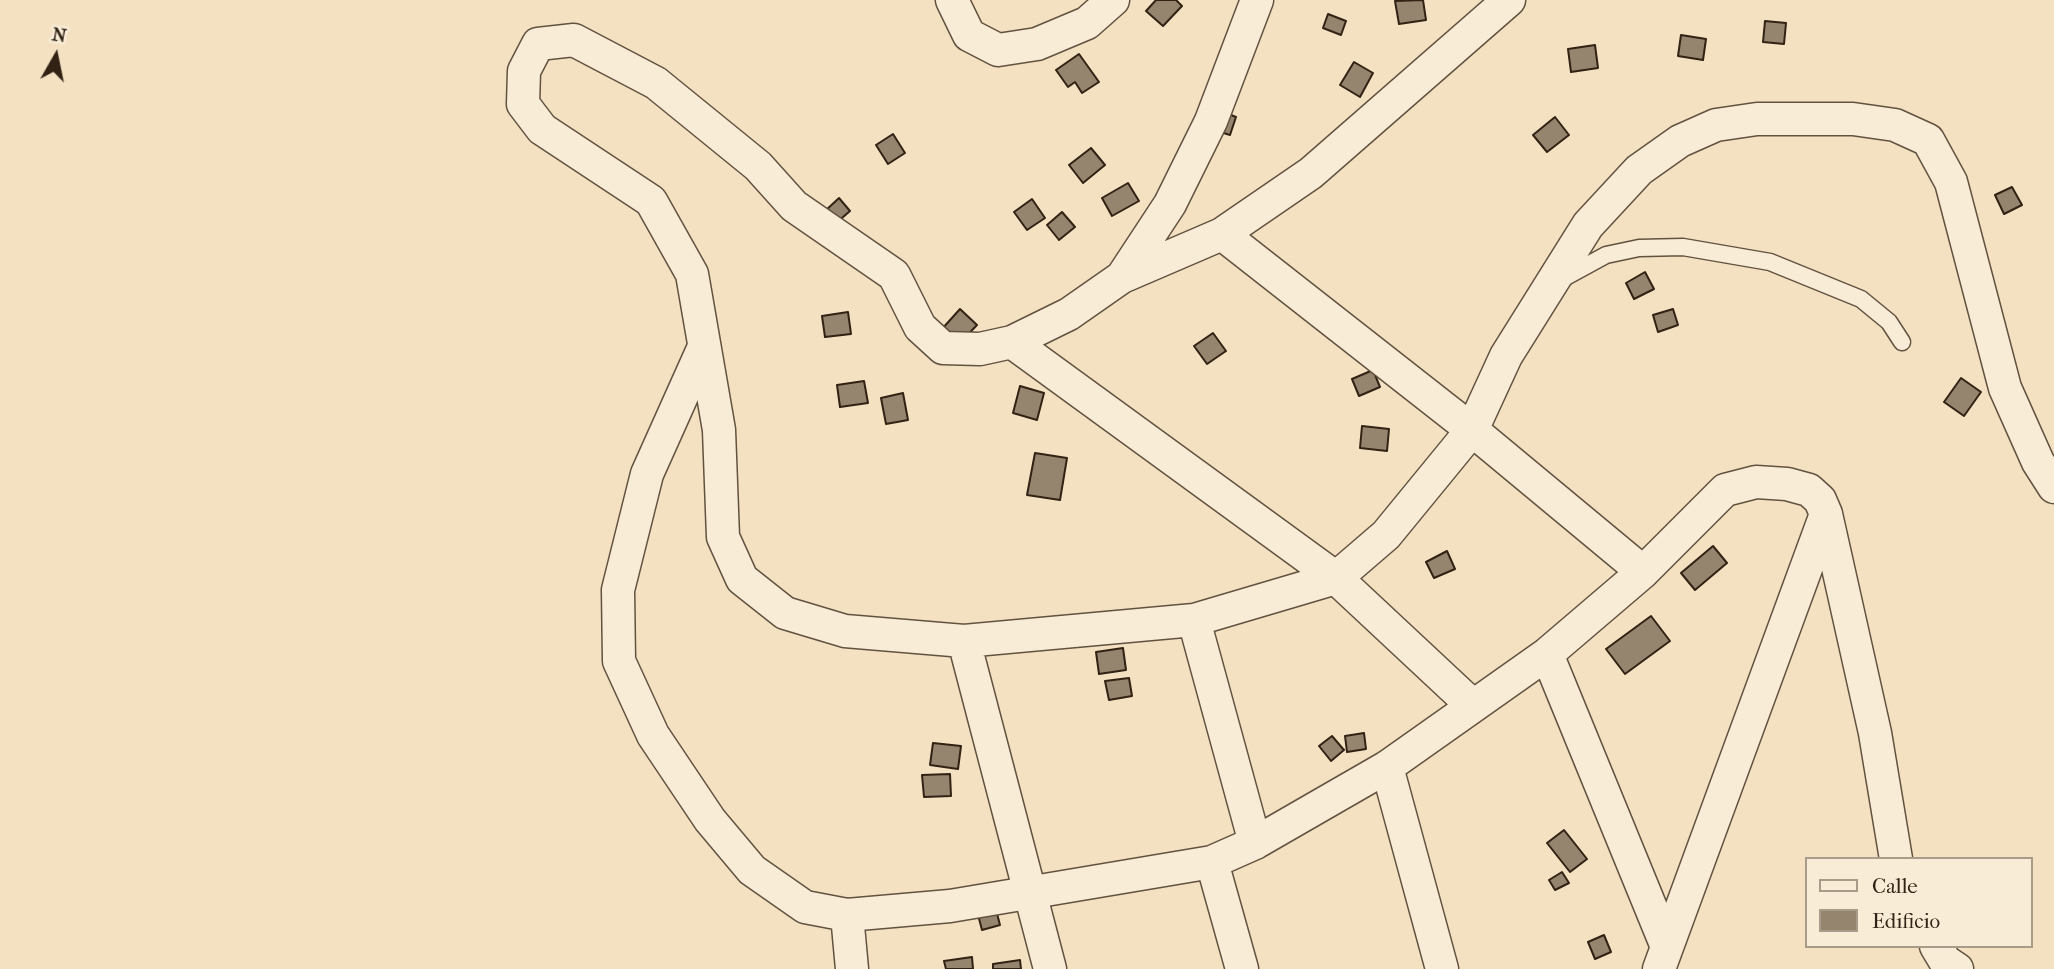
<!DOCTYPE html>
<style>
body{margin:0}
#map{position:relative;width:2054px;height:969px;overflow:hidden;background:#f4e1c2;font-family:"IM FELL French Canon",serif}
canvas{display:block}
.legend{position:absolute;left:1805px;top:857px;width:228px;height:91px;box-sizing:border-box;background:#f8ecd7;border:2px solid #a89b89;margin:0;padding:9px 12px;list-style:none;font-size:21px;color:#312214}
.legend li{display:flex;align-items:center;gap:14px;height:35px}
.legend b{width:35px;border:2px solid #a89b89}
.north{position:absolute;left:21px;top:21px;width:70px;height:70px;-webkit-text-stroke:5px #f8ecd7;paint-order:stroke;rotate:9deg;font-size:19px;font-weight:700;line-height:28px;text-align:center;color:#312214}
.north::after{content:'';display:block;margin:auto;width:24px;height:32px;background:#312214;clip-path:polygon(50% 0,100% 100%,50% 72%,0 100%)}
</style>
<div id="map">
<canvas width="2054" height="969"></canvas>
<ul class="legend">
<li><b style="height:9px;background:#f8ecd7"></b>Calle</li>
<li><b style="height:19px;background:#96856e"></b>Edificio</li>
</ul>
<div class="north">N</div>
</div>
<script>
const ctx = document.querySelector('canvas').getContext('2d');
ctx.lineJoin = 'round';
function fillPath(path, color) { ctx.fillStyle = color; ctx.fill(path, 'evenodd'); }
function stroke(path, color, width, dash) { ctx.strokeStyle = color; ctx.lineWidth = width; ctx.lineCap = dash ? 'butt' : 'round'; ctx.setLineDash(dash || []); ctx.stroke(path); }
const building = new Path2D(`
 M1156,0H1176L1182,6L1163,26L1146,11Z
 M1423,0L1426,20L1399,24L1395,1Z
 M1328,14L1346,21L1341,35L1323,28Z
 M1765,21L1786,23L1784,44L1763,42Z
 M1681,35L1706,39L1703,60L1678,56Z
 M1595,45L1598,68L1571,72L1568,49Z
 M1079,54L1099,82L1082,93L1075,82L1068,87L1056,70Z
 M1354,62L1373,73L1360,97L1340,85Z
 M1221,111L1236,117L1230,135L1214,130Z
 M1555,117L1569,135L1547,152L1533,135Z
 M893,134L905,153L888,164L876,145Z
 M1091,148L1105,165L1083,183L1069,165Z
 M1128,183L1139,201L1112,216L1102,198Z
 M2012,187L2022,205L2004,214L1995,195Z
 M839,198L850,211L835,224L824,212Z
 M1032,199L1045,218L1027,230L1014,212Z
 M1062,212L1075,227L1059,240L1047,225Z
 M1645,272L1654,289L1634,299L1626,283Z
 M960,309L977,325L958,345L942,329Z
 M1673,309L1678,325L1658,332L1653,315Z
 M848,312L851,334L825,337L822,316Z
 M1213,333L1226,351L1207,364L1194,346Z
 M1373,370L1380,387L1359,396L1352,379Z
 M1961,378L1981,392L1964,416L1944,402Z
 M864,381L868,403L840,407L837,385Z
 M1020,386L1044,393L1037,420L1013,413Z
 M903,393L908,420L886,424L881,398Z
 M1362,426L1389,429L1387,451L1360,448Z
 M1035,453L1067,458L1060,500L1027,495Z
 M1713,546L1727,563L1695,590L1681,573Z
 M1447,551L1455,569L1434,578L1426,562Z
 M1651,616L1670,641L1625,674L1606,649Z
 M1123,648L1126,670L1099,674L1096,652Z
 M1129,678L1132,696L1109,700L1105,681Z
 M1364,733L1366,749L1347,752L1345,736Z
 M1332,736L1344,750L1331,761L1319,746Z
 M933,743L961,746L958,769L930,765Z
 M950,774L951,796L924,797L922,775Z
 M1564,830L1587,859L1570,872L1547,843Z
 M1562,872L1569,883L1555,890L1549,880Z
 M995,906L1000,925L982,930L977,911Z
 M1604,935L1611,952L1595,959L1588,942Z
 M972,957L973,969H946L944,961Z
 M1020,960L1021,969H993V964Z`);
const lane = new Path2D(`
 M1562,279L1606,255L1639,248L1683,247L1770,262L1861,299L1889,322L1902,342`);
const street = new Path2D(`
 M952,0L969,35L998,50L1037,44L1087,23L1113,0
 M1257,0L1211,121L1170,204L1122,277L1069,314L1012,342L980,349L943,348L920,327L894,275L794,206L758,166L656,83L574,40L538,44L524,71L523,104L542,129L651,201L692,274L719,430L723,537L742,579L785,613L845,631L964,641L1194,620L1336,578L1386,535L1472,430L1506,356L1588,225L1639,170L1680,141L1716,125L1757,119H1853L1895,125L1928,140L1951,182L2005,388L2038,462L2054,487
 M1222,234L1472,430L1643,572
 M1122,277L1222,234L1311,173L1509,0
 M1012,342L1336,578L1472,705
 M703,349L647,474L618,590L619,661L653,735L710,820L752,870L805,907L847,915L950,906L1212,862L1255,843L1387,767L1547,654L1643,572L1725,490L1756,482L1787,484L1809,490L1820,500L1826,514L1875,733L1896,859
 M1194,620L1255,843
 M964,641L1050,969
 M1547,654L1667,947
 M1387,767L1442,969
 M1212,862L1242,969
 M847,915L852,969
 M1936,946L1945,961L1957,969
 M1659,969L1826,514`);
fillPath(building, '#96856e');
stroke(building, '#312214', 2);
stroke(lane, '#625240', 19);
stroke(street, '#625240', 35);
stroke(lane, '#f8ecd7', 16);
stroke(street, '#f8ecd7', 32);
</script>
